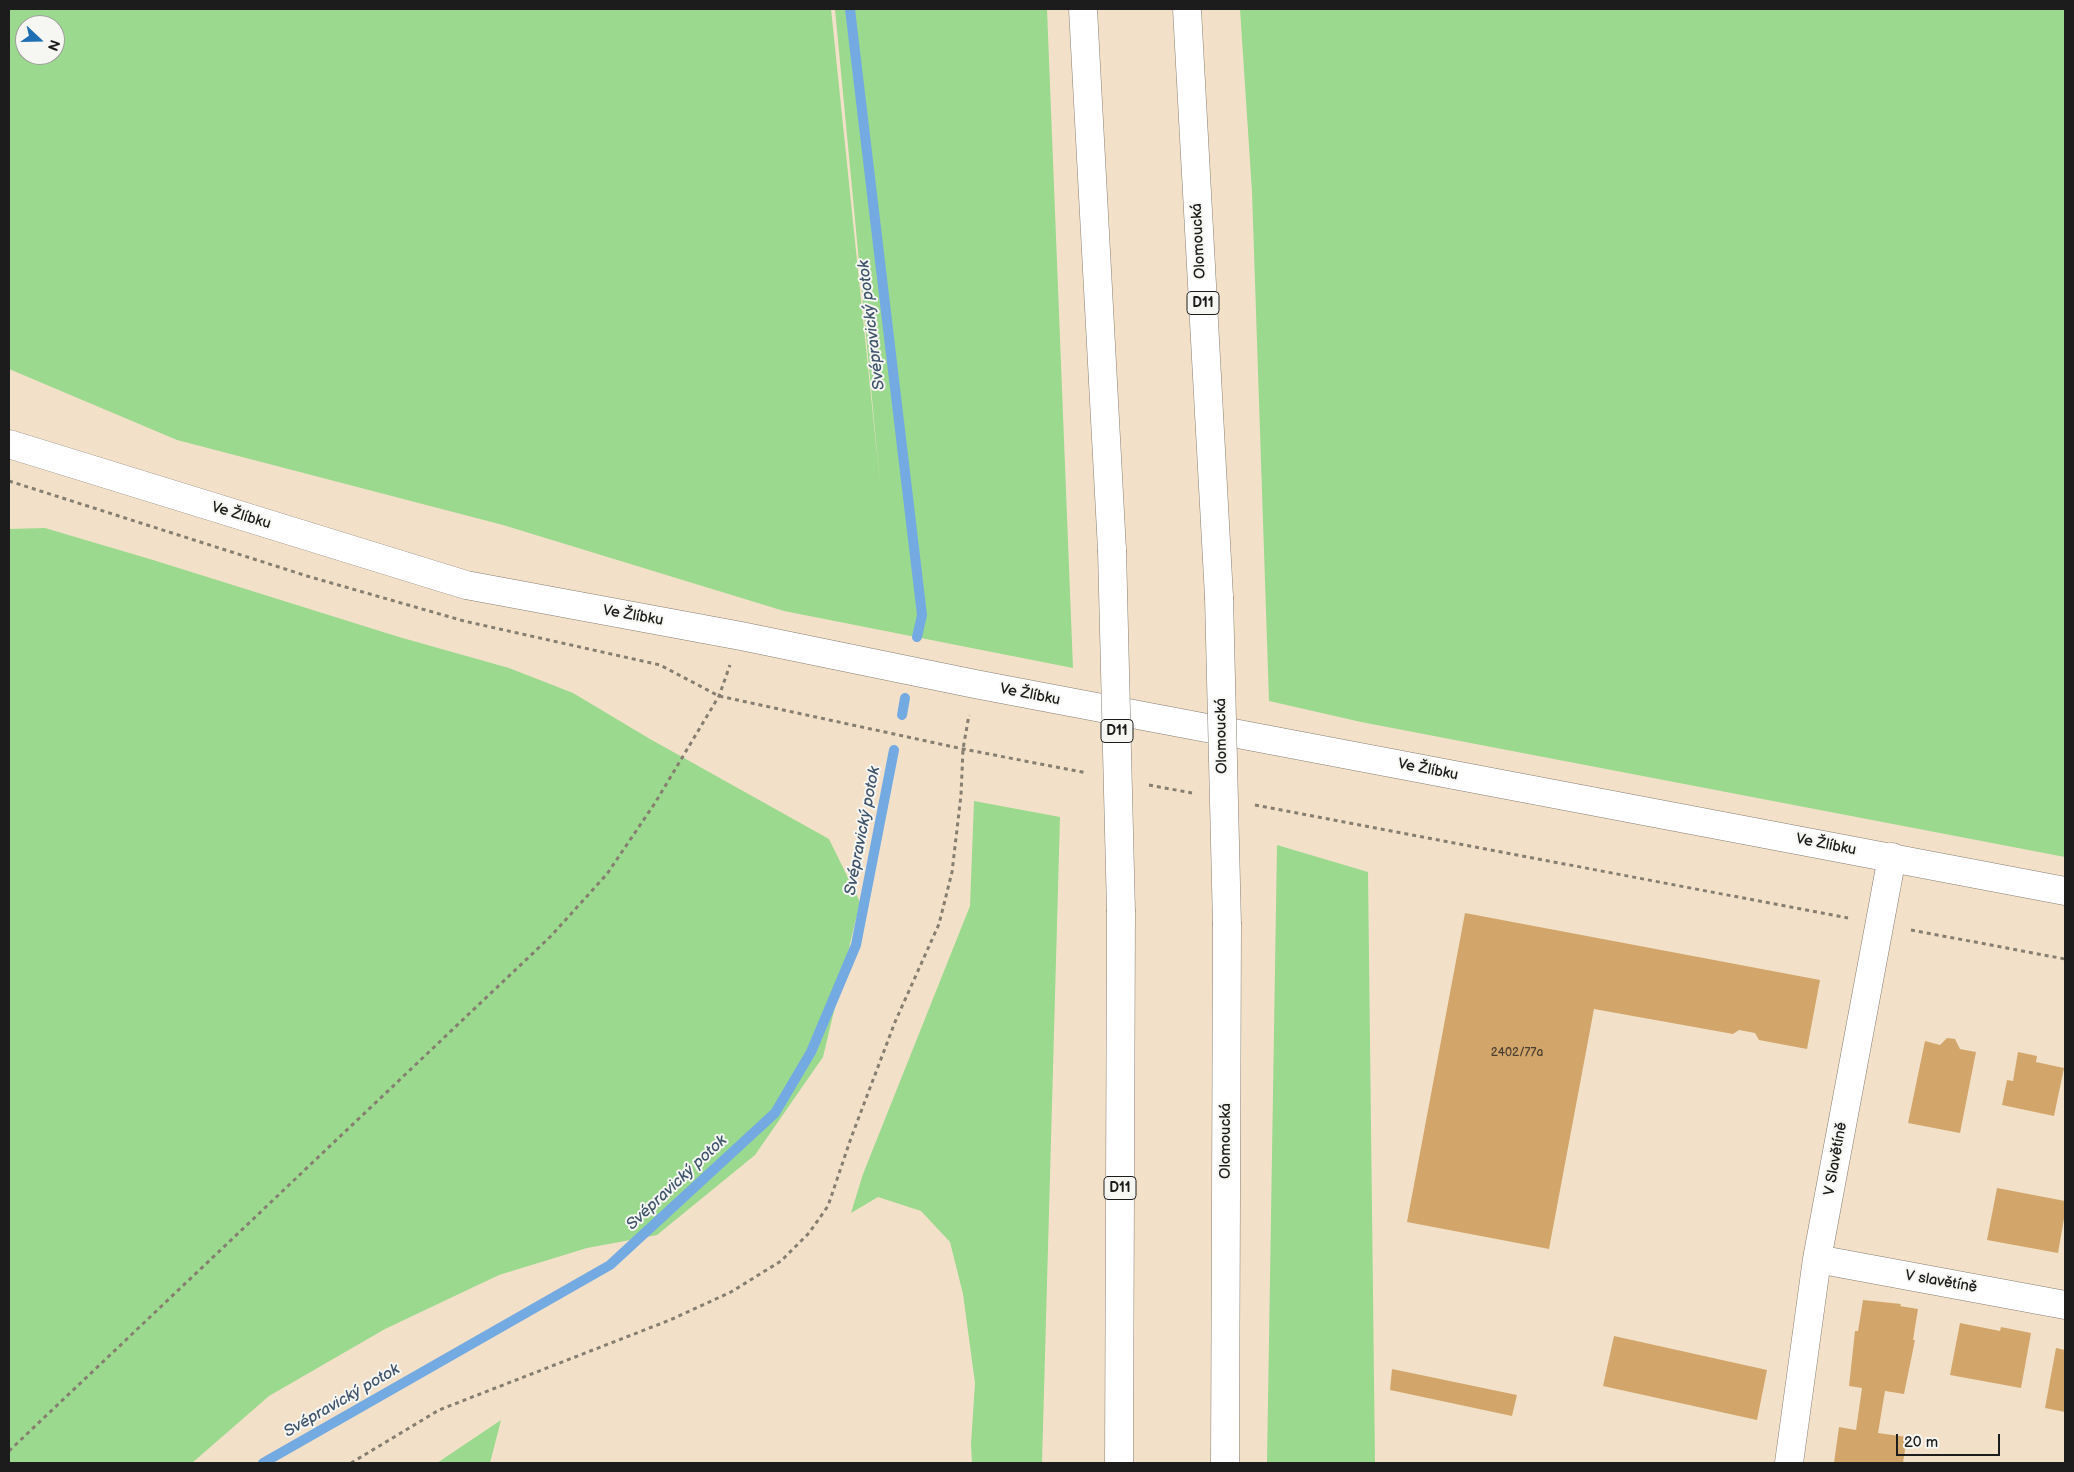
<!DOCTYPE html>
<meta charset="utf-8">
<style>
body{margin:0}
#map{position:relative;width:2074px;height:1472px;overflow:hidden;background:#f2e1c8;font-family:"Balsamiq Sans",sans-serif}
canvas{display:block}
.frame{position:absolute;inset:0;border:10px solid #1c1c1c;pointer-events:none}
.north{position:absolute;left:15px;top:15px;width:50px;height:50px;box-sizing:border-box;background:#f6f6f2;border:1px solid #9f9f9c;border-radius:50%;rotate:111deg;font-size:14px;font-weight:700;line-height:20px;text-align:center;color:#1c1c1c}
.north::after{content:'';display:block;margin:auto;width:18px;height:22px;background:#1f6fb2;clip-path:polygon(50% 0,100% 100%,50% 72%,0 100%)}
.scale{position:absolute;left:1896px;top:1434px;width:104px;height:22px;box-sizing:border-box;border:2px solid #1c1c1c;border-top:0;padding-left:6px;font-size:15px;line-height:18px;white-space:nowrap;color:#1c1c1c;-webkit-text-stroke:4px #f6f6f2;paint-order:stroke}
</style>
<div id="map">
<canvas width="2074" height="1472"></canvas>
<div class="frame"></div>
<div class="north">N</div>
<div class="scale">20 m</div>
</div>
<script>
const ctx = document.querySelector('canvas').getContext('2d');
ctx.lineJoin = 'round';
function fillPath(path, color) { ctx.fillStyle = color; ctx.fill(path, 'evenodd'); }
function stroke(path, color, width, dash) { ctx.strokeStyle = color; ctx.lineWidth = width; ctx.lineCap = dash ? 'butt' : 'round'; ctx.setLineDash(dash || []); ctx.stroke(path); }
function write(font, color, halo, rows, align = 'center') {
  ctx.font = font + ' "Balsamiq Sans",sans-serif'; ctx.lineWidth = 4; ctx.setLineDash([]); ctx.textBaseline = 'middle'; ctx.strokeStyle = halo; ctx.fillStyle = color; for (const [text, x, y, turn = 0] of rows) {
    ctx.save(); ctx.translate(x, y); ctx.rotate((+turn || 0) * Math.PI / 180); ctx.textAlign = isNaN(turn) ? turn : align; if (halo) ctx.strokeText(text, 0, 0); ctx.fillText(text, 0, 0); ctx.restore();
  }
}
const green = new Path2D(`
 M9,9H831L880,483L835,9H1047L1073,668L784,611L503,525L177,440L9,369ZM25,25H55V55H25Z
 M1240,9H2065V857L1361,722L1269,701L1252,192Z
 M45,528L153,560L399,637L509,668L573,693L650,739L829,839L860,902L823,1057L755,1155L657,1235L587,1248L499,1275L385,1329L269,1396L192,1463H9V529Z
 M974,801L1060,817L1042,1463H972L971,1444L975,1383L963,1294L950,1242L921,1211L878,1197L851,1213L863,1174L970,906Z
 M1277,845L1368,872L1375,1463H1267Z
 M501,1420L490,1463H437Z`);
const stream = new Path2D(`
 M850,9L922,615L917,637
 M902,715L905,698
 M263,1463L610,1265L775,1113L811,1052L856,945L894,750`);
const building = new Path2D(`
 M1465,913L1820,980L1807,1049L1759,1040L1755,1033L1739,1030L1733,1034L1594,1009L1549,1249L1407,1222Z
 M1947,1038L1955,1039L1960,1049L1976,1052L1960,1133L1908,1123L1925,1041L1940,1045Z
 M2018,1052L2037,1056L2036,1062L2064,1068L2054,1116L2002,1105L2007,1080L2013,1081Z
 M1997,1188L2065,1201V1213L2058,1253L1987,1240Z
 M1863,1300L1901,1304L1900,1306L1918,1309L1913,1340H1915L1904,1394L1885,1391L1878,1433L1907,1437L1903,1463H1834L1839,1427L1856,1430L1862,1388L1849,1386L1855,1331H1858Z
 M1960,1323L2000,1331L2001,1327L2031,1333L2021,1388L1950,1375Z
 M1614,1336L1767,1370L1757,1420L1603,1386Z
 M2056,1348L2065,1350V1412L2045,1408Z
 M1392,1369L1517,1395L1512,1416L1390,1390Z`);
const path = new Path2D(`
 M9,481L307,576L464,621L660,665L719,696L963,749L1087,773
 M1149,785L1192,793
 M1255,805L1848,918
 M1911,930L2065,959
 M9,1451L551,936L607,874L655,803L719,696L730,665
 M351,1463L439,1410L670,1320L731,1292L781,1261L809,1233L828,1206L851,1138L895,1022L939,924L952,872L961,795L963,749L969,715`);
const minor = new Path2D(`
 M1817,1259L2065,1305
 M1789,1463L1817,1259L1892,857`);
const tertiary = new Path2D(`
 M9,444L466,585L741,636L975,684L2065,891`);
const motorway = new Path2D(`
 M1083,9L1112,550
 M1187,9L1219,597
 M1119,1463L1121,912
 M1225,1463L1227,925`);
const motorwayBridge = new Path2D(`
 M1112,550L1121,912
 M1219,597L1227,925`);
const numberNames = [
 ["2402/77a",1517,1053]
];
const shields = [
 [1203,303,32],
 [1117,731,32],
 [1120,1188,32]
];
const shieldNames = [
 ["D11",1203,303],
 ["D11",1117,731],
 ["D11",1120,1188]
];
const streetNames = [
 ["Olomoucká",1199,241,-93],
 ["Ve Žlíbku",241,516,17],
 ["Ve Žlíbku",633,616,10],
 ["Ve Žlíbku",1030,695,11],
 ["Olomoucká",1222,736,-91],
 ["Ve Žlíbku",1428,770,11],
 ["Ve Žlíbku",1826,845,11],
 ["Olomoucká",1226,1141,-90],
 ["V Slavětíně",1836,1159,-80],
 ["V slavětíně",1941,1282,10]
];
const waterNames = [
 ["Svépravický potok",872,325,-97],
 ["Svépravický potok",863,831,-79],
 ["Svépravický potok",677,1183,-43],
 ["Svépravický potok",342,1401,-30]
];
fillPath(green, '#9bd98e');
stroke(stream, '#74aae2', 10);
fillPath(building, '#d2a66b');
stroke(minor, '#877e72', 29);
stroke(tertiary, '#877e72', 29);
stroke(motorway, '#877e72', 29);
stroke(path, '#877e72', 3, [4, 4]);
stroke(minor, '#fff', 28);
stroke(tertiary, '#fff', 28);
stroke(motorway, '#fff', 28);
stroke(motorwayBridge, '#877e72', 29, []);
stroke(motorwayBridge, '#fff', 28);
write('12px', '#4a3e30', null, numberNames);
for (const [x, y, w] of shields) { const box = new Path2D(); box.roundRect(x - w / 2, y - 11.5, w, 23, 4); ctx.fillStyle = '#f6f6f2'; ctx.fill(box); stroke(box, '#1c1c1c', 1); }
write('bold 14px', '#1c1c1c', null, shieldNames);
write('15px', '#1c1c1c', '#f6f6f2', streetNames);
write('italic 16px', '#3f556b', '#f6f6f2', waterNames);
</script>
